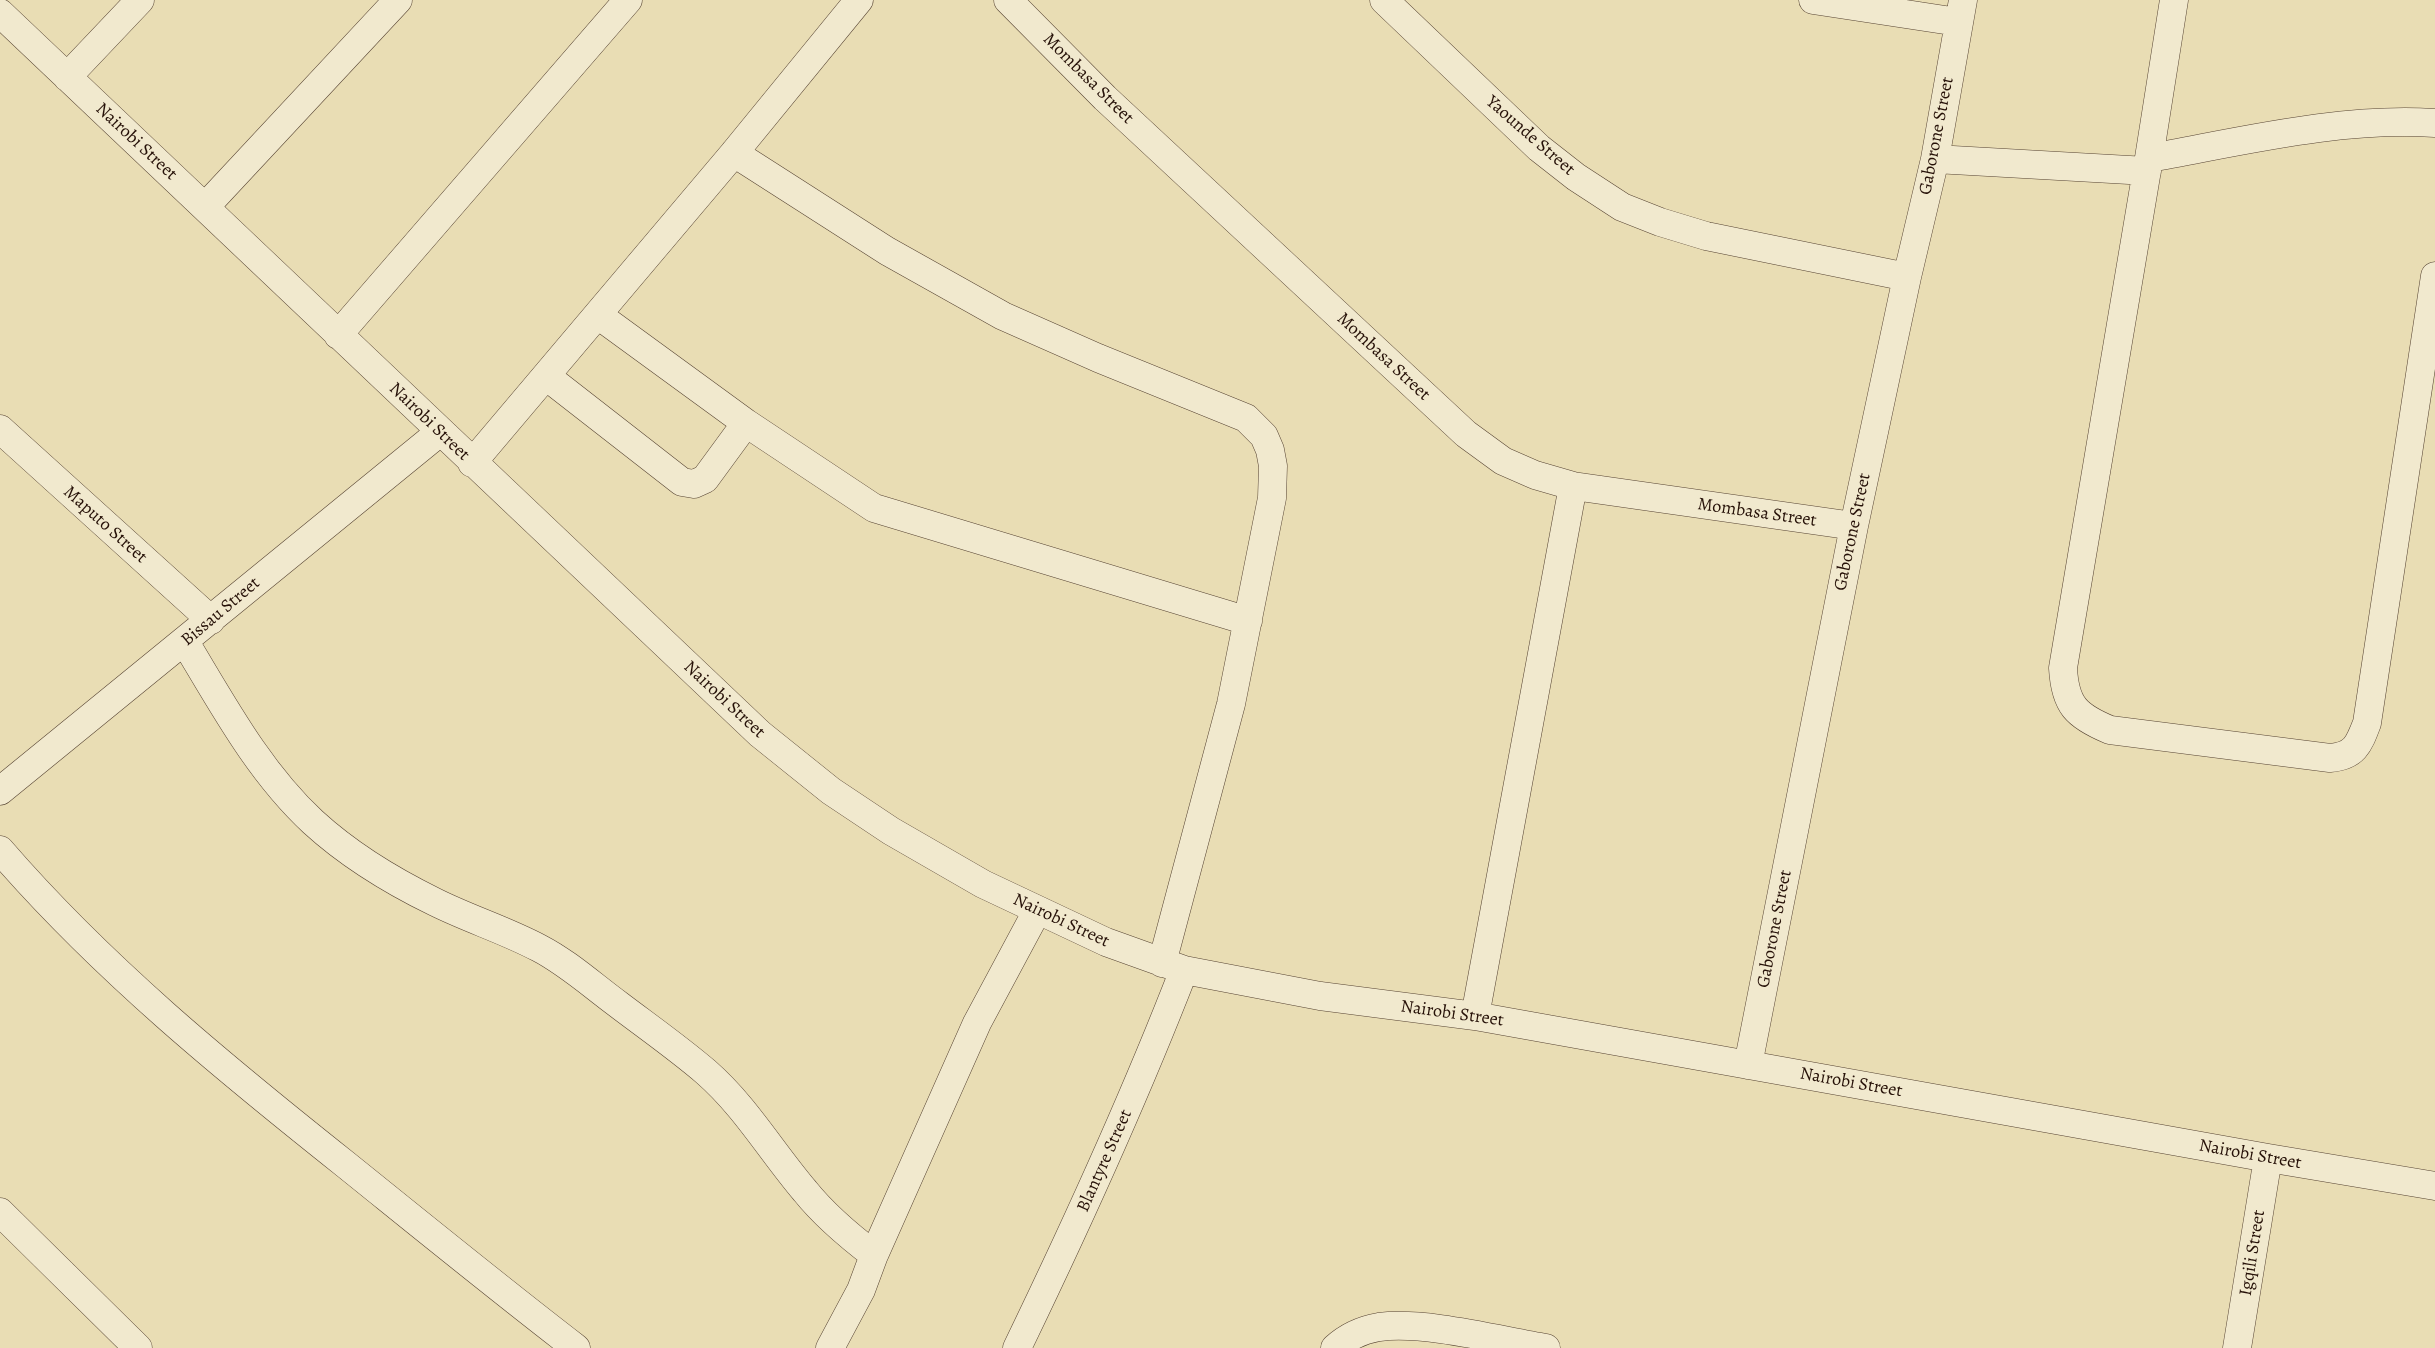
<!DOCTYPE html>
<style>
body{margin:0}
canvas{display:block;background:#e9ddb4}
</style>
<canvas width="2435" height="1348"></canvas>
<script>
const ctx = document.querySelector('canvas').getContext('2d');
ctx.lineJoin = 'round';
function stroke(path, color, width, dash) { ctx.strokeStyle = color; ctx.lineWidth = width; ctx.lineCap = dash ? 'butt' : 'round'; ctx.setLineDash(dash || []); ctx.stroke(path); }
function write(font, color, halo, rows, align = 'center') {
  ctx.font = font + ' Alegreya,serif'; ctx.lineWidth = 4; ctx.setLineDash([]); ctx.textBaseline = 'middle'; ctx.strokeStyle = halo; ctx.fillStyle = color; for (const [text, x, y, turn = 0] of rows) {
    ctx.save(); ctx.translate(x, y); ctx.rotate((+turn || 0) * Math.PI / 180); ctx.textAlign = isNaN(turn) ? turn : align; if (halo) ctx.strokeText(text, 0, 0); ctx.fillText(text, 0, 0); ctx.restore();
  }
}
const street = new Path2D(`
 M1008,0L1105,98L1466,434L1503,461L1535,475L1573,486L1854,526
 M1384,0L1539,148L1576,177L1622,207L1660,222L1706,236L1907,277
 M1813,0L1958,22
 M2174,0L2149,158L2063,668C2065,705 2076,716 2110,730L2330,758C2355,756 2359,744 2367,723L2435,276
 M0,13L760,734L831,791L891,831L983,884L1106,942L1184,970L1320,996L1475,1016L2268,1158L2435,1186
 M67,77L140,0
 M734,153L887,251L1003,316L1098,358L1246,418L1264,436L1270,450L1273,466L1272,498L1231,704L1162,963
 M2149,158C2244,141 2339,117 2435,123
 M1935,159L2147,171
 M205,207L398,0
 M598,315L746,423L874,508L1248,621
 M338,335L628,0
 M546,376L682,482L694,484L705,479L746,423
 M0,429L211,620
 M472,463L734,153L859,0
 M185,642C223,705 259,772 313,822C349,855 392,881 435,902C469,919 505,930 539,948C568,963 593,986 619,1005C648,1027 678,1048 706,1072C745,1106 771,1151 805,1191C825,1216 849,1236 874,1255
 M0,791L440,432
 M0,850C102,968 223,1067 345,1164C422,1226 498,1288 576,1348
 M1475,1016L1573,486
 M1748,1065L1854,526L1907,277L1935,159L1963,0
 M0,1212L138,1348
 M830,1348L861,1290L874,1255L977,1023L1037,911
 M1017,1348C1077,1224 1134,1099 1184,970
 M1335,1348C1347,1337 1362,1330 1379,1327C1426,1321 1498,1340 1546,1348
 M2237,1348L2268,1158`);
const streetNames = [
 ["Mombasa Street",1088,79,45],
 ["Yaounde Street",1530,136,41],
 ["Gaborone Street",1937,136,-79],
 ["Nairobi Street",136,142,43],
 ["Mombasa Street",1383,357,43],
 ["Nairobi Street",429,422,44],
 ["Mombasa Street",1757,513,8],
 ["Maputo Street",105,525,42],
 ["Gaborone Street",1853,532,-78],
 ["Bissau Street",221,612,-40],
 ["Nairobi Street",724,700,43],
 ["Nairobi Street",1061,921,25],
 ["Gaborone Street",1775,929,-79],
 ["Nairobi Street",1452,1014,8],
 ["Nairobi Street",1851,1083,10],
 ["Nairobi Street",2250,1155,10],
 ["Blantyre Street",1105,1161,-66],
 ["Igqili Street",2253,1253,-81]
];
stroke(street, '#574433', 29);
stroke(street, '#f1e9ce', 28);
write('18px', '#261108', '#f1e9ce', streetNames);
</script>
